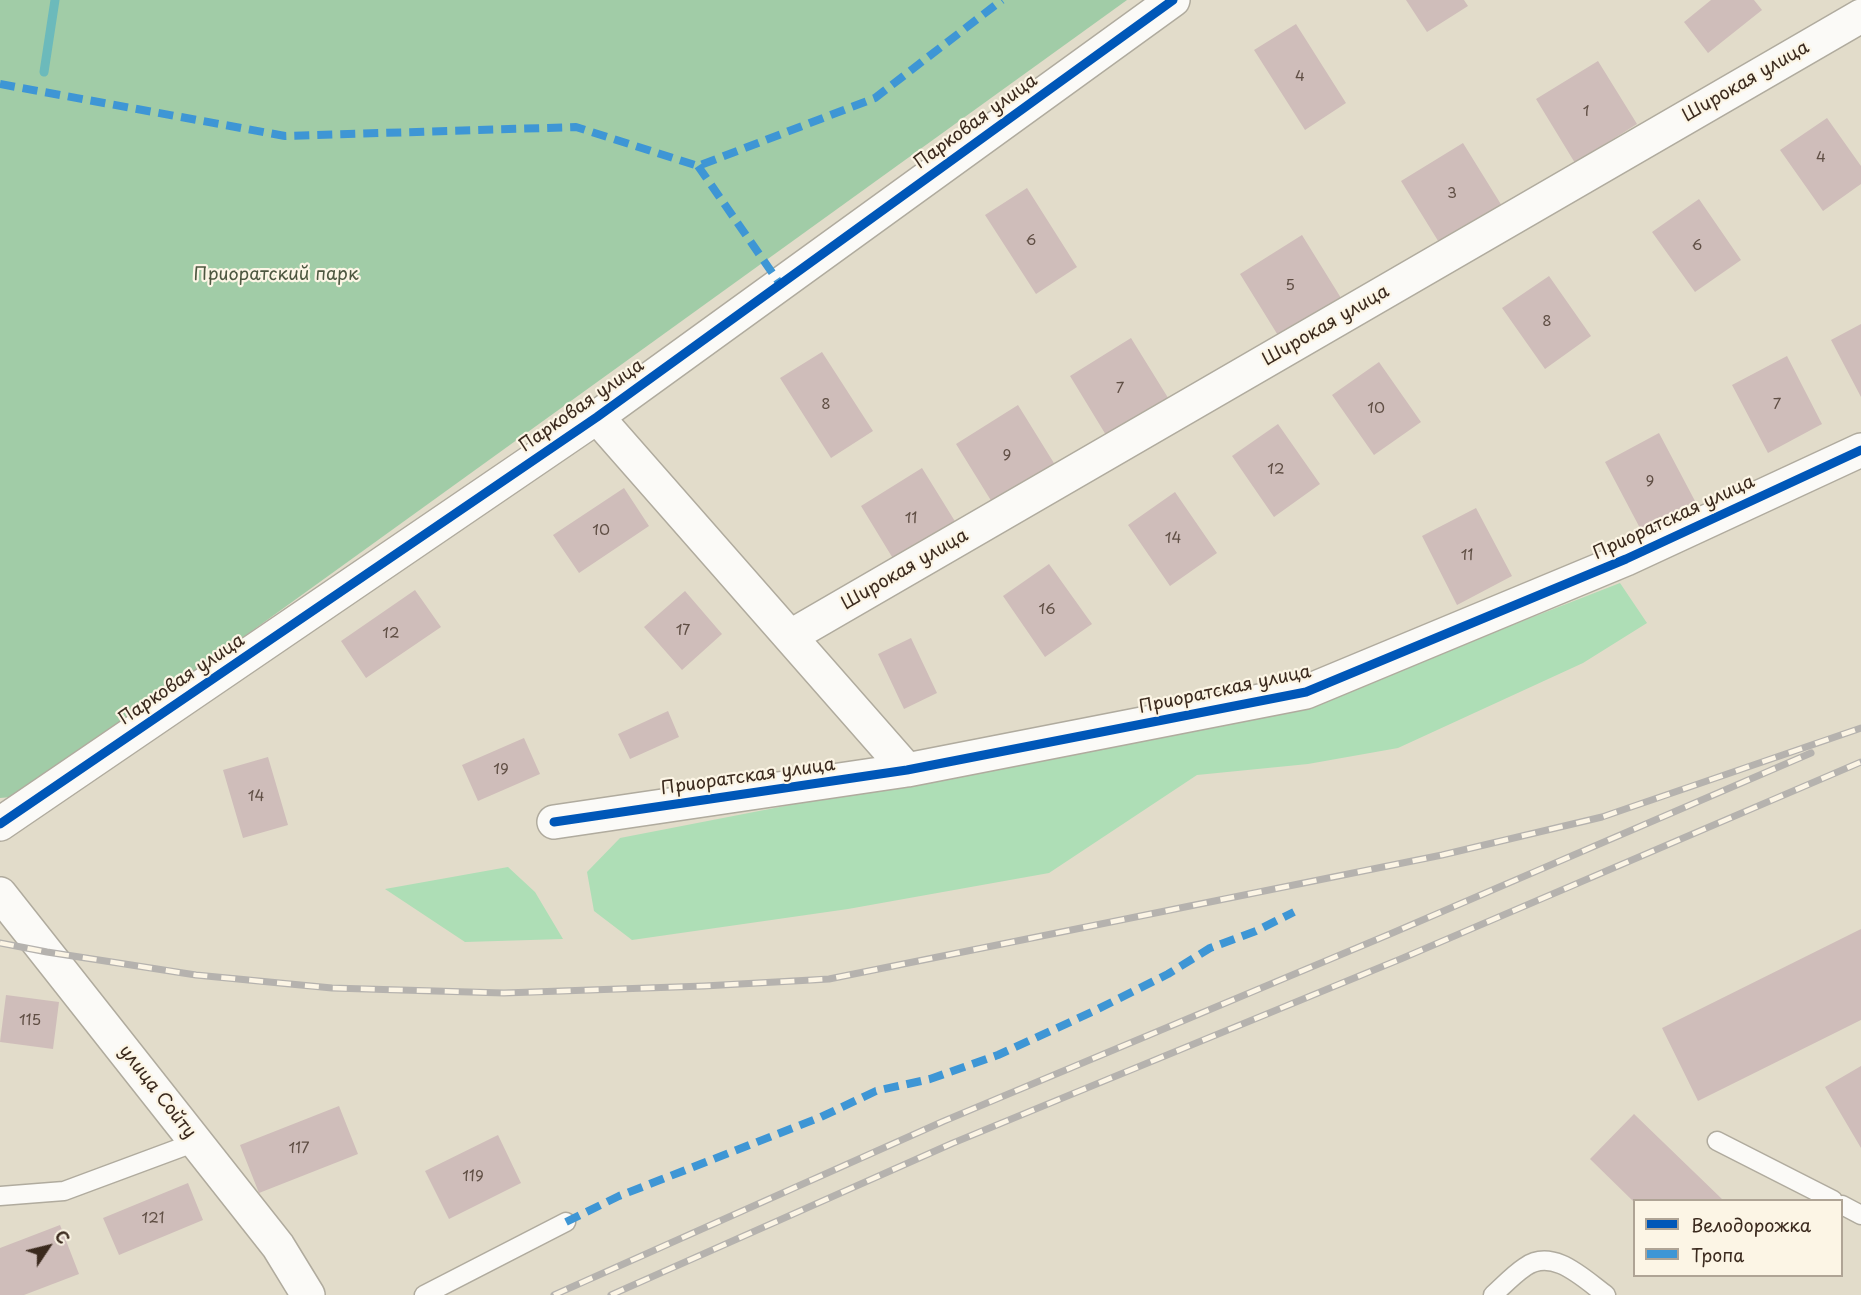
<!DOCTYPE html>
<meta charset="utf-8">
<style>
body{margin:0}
#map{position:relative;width:1861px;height:1295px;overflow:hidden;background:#e2dcca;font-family:"Playpen Sans",sans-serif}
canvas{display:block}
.legend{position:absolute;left:1633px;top:1199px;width:210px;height:78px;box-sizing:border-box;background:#fcf5e5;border:2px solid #afa495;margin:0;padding:8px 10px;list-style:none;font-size:18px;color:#3b2a1e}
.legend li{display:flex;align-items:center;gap:12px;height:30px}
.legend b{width:30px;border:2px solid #afa495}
.north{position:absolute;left:18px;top:1217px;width:60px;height:60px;-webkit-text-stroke:4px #fcf5e5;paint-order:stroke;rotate:55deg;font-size:16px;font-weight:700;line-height:24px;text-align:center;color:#3b2a1e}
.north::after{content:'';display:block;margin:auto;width:21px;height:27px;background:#3b2a1e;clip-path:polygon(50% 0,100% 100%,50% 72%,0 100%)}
</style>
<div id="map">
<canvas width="1861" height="1295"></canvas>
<ul class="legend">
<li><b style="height:8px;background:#0057b8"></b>Велодорожка</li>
<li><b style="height:8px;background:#3e96d5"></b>Тропа</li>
</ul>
<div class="north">С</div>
</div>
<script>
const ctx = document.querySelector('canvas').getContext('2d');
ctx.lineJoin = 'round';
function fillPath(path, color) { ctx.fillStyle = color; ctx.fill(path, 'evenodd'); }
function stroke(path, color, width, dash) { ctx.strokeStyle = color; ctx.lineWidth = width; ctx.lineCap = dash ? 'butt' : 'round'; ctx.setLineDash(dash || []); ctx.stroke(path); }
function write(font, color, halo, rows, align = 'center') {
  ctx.font = font + ' "Playpen Sans",sans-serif'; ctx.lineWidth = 4.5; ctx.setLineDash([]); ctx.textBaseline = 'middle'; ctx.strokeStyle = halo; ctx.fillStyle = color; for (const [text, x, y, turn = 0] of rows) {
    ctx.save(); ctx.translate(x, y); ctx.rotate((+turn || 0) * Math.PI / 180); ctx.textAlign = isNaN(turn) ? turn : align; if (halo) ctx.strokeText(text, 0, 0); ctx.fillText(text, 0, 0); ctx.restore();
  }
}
const green = new Path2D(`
 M1620,583L1647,623L1583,663L1398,748L1308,764L1197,775L1049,873L848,909L632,940L594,911L587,872L620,838L1310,704Z
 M508,867L535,892L563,939L465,942L385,889Z`);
const forest = new Path2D(`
 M0,0H1127L23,796L0,798Z`);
const stream = new Path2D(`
 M44,72L55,0`);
const building = new Path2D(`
 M1406,0H1464L1468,6L1427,32Z
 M1711,0H1754L1762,10L1708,53L1684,22Z
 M1296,24L1346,103L1305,130L1254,50Z
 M1598,61L1637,124L1575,163L1536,99Z
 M1827,118L1861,166V184L1823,211L1780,150Z
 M1463,143L1502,206L1440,244L1401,181Z
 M1027,188L1077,267L1036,294L985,215Z
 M1699,199L1741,260L1695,292L1652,232Z
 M1302,235L1341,298L1279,337L1240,274Z
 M1549,276L1591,336L1545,369L1502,308Z
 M1861,324V397L1831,340Z
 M1131,338L1170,401L1109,440L1070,376Z
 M822,352L873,431L831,458L780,378Z
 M1787,356L1822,424L1768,453L1732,385Z
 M1379,362L1421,422L1374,455L1332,395Z
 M1018,405L1057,468L995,507L956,444Z
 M1278,424L1320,484L1274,517L1232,456Z
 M1659,433L1695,501L1641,530L1605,462Z
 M922,468L961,531L900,570L861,506Z
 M624,488L649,526L579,573L553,535Z
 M1175,492L1217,553L1170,586L1128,525Z
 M1476,508L1512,576L1457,605L1422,536Z
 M1049,564L1092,624L1045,657L1003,596Z
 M415,590L441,627L366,678L341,641Z
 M685,591L722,634L682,670L644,627Z
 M911,638L937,693L904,709L878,654Z
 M668,711L679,737L630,759L618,734Z
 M524,738L540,774L478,801L462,765Z
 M268,757L288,825L243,838L223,770Z
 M1861,929V1020L1698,1101L1662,1028Z
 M6,995L59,1002L53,1049L0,1042Z
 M1861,1066V1148L1825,1087Z
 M339,1106L358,1154L259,1193L240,1145Z
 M1634,1114L1723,1200H1634V1202L1590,1159Z
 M498,1135L521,1183L449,1219L425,1171Z
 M188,1183L203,1220L119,1255L103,1218Z
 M60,1225L79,1274L24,1295H0V1248Z`);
const service = new Path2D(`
 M1717,1141L1833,1200
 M0,1196L64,1191L196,1142
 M1842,1205L1861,1215
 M424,1295L566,1222
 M1493,1295C1503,1286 1513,1275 1525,1267C1553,1247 1584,1279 1606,1295`);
const minor = new Path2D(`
 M597,417L907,770
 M791,636L1861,16
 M554,822L907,770L1306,692L1626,559L1861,450
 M0,824L597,417L1173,0
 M0,894L278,1246L308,1295`);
const rail = new Path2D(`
 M0,943L47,952L196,975L332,988L504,993L704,986L829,979L1442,855L1602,817L1861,728
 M554,1295L944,1121L1390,934L1811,753
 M611,1295L953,1143L1403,958L1861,762`);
const quiet = new Path2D(`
 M0,84L285,136L576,127L698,166L875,98L1002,0
 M698,166L780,284
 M566,1222L619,1196L821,1117L876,1091L930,1079L998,1055L1092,1012L1168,974L1210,948L1256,931L1294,912`);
const cycleway = new Path2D(`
 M554,822L907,770L1306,692L1626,559L1861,450
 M0,824L597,417L1173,0`);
const numberNames = [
 ["4",1300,77],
 ["1",1586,112],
 ["4",1821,158],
 ["3",1452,194],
 ["6",1031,241],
 ["6",1697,246],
 ["5",1290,286],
 ["8",1547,322],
 ["7",1120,389],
 ["8",826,405],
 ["7",1777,405],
 ["10",1376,409],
 ["9",1007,456],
 ["12",1276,470],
 ["9",1650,482],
 ["11",911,519],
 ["10",601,531],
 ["14",1173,539],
 ["11",1467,556],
 ["16",1047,610],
 ["17",683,631],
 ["12",391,634],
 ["19",501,770],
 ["14",256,797],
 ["115",30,1021],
 ["117",299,1149],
 ["119",473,1177],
 ["121",153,1219]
];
const streetNames = [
 ["Широкая улица",1746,82,-30],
 ["Парковая улица",976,122,-36],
 ["Широкая улица",1326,326,-30],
 ["Парковая улица",582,406,-35],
 ["Приоратская улица",1674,518,-25],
 ["Широкая улица",905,570,-30],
 ["Парковая улица",182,680,-34],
 ["Приоратская улица",1225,690,-12],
 ["Приоратская улица",748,777,-8],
 ["улица Сойту",157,1092,52]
];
const parkNames = [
 ["Приоратский парк",276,275]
];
fillPath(green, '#aedeb6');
fillPath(forest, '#a1cca7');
stroke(stream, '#6cbabb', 9);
fillPath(building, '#cfbdba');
stroke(service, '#b0ab9e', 21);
stroke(minor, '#b0ab9e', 36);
stroke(service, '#fbfaf7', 18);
stroke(minor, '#fbfaf7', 33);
stroke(rail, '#b5b2ae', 7);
stroke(rail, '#fcf5e5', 4.5, [14]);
stroke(quiet, '#3e96d5', 8, [15, 8]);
stroke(cycleway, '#0057b8', 9);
write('15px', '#604f45', null, numberNames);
write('18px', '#3b2a1e', '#fcf5e5', streetNames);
write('18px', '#4d5740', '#fcf5e5', parkNames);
</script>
